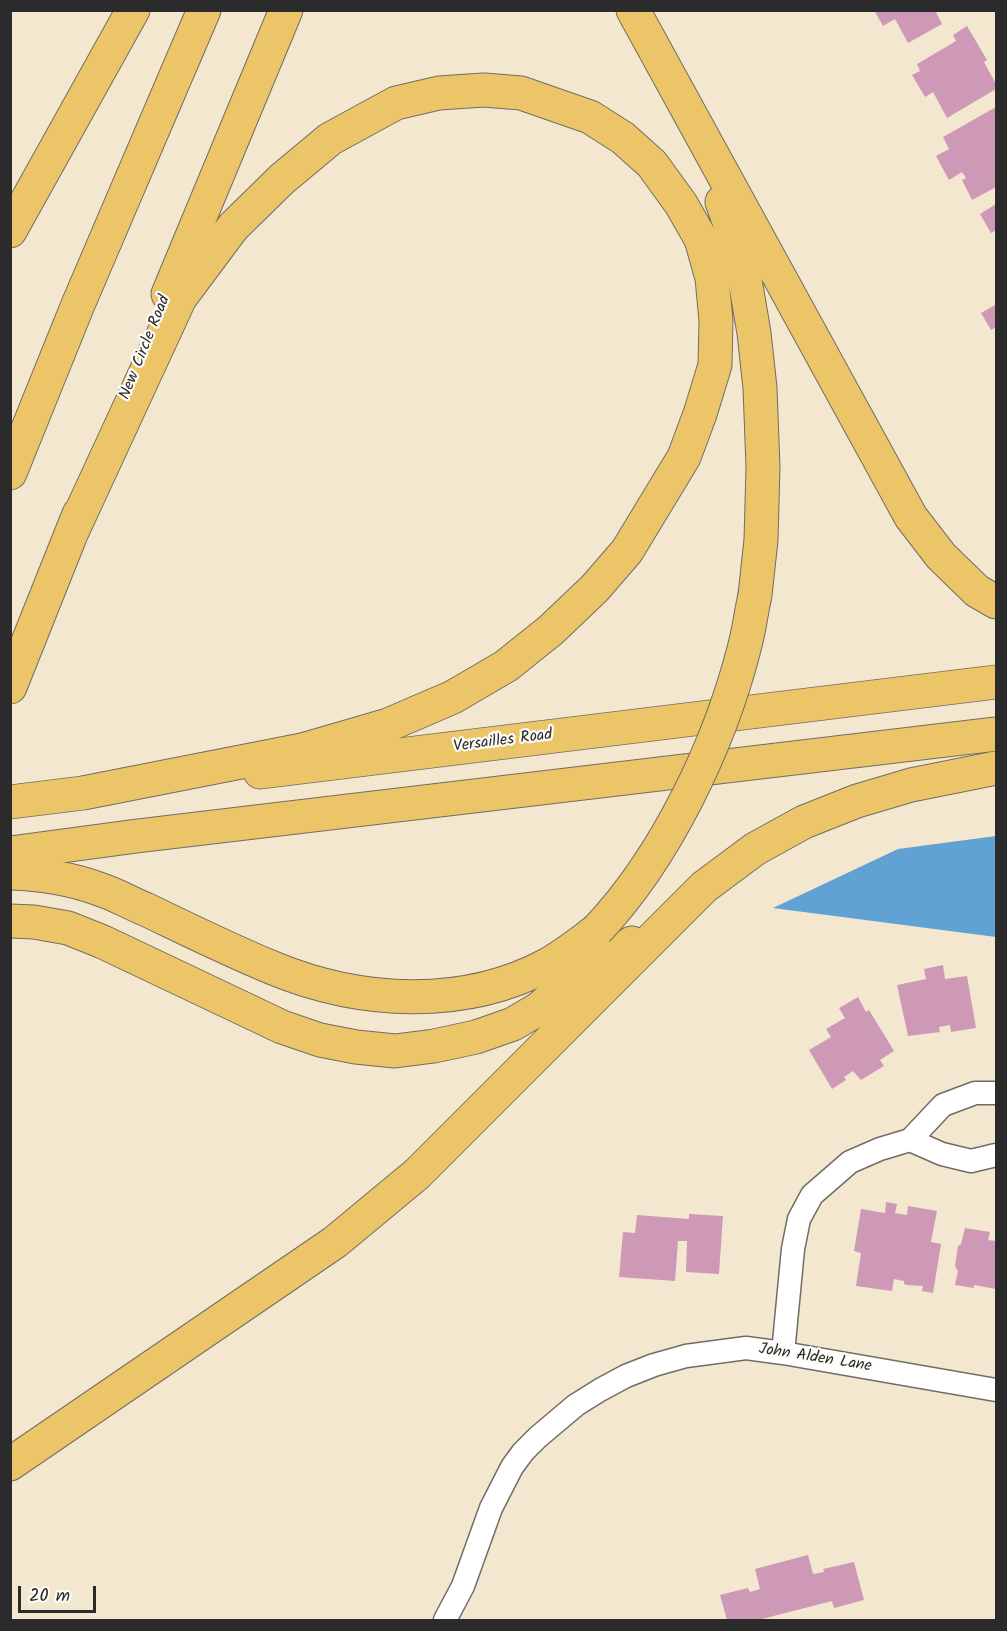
<!DOCTYPE html>
<style>
body{margin:0}
#map{position:relative;width:1007px;height:1631px;overflow:hidden;background:#f4e7cf;font-family:Kalam,sans-serif}
canvas{display:block}
.frame{position:absolute;inset:0;border:12px solid #2b2b2b;pointer-events:none}
.scale{position:absolute;left:18px;top:1586px;width:78px;height:27px;box-sizing:border-box;border:3px solid #2b2b2b;border-top:0;padding-left:8px;font-size:18px;line-height:21px;white-space:nowrap;color:#2b2b2b;-webkit-text-stroke:4px #fdfcf7;paint-order:stroke}
</style>
<div id="map">
<canvas width="1007" height="1631"></canvas>
<div class="frame"></div>
<div class="scale">20 m</div>
</div>
<script>
const ctx = document.querySelector('canvas').getContext('2d');
ctx.lineJoin = 'round';
function fillPath(path, color) { ctx.fillStyle = color; ctx.fill(path, 'evenodd'); }
function stroke(path, color, width, dash) { ctx.strokeStyle = color; ctx.lineWidth = width; ctx.lineCap = dash ? 'butt' : 'round'; ctx.setLineDash(dash || []); ctx.stroke(path); }
function write(font, color, halo, rows, align = 'center') {
  ctx.font = font + ' Kalam,sans-serif'; ctx.lineWidth = 4.5; ctx.setLineDash([]); ctx.textBaseline = 'middle'; ctx.strokeStyle = halo; ctx.fillStyle = color; for (const [text, x, y, turn = 0] of rows) {
    ctx.save(); ctx.translate(x, y); ctx.rotate((+turn || 0) * Math.PI / 180); ctx.textAlign = isNaN(turn) ? turn : align; if (halo) ctx.strokeText(text, 0, 0); ctx.fillText(text, 0, 0); ctx.restore();
  }
}
const water = new Path2D(`
 M996,836V937L773,908L898,849Z`);
const building = new Path2D(`
 M874,10H935L942,24L908,43L895,19L883,26Z
 M967,26L987,60L984,62L996,84V89L947,118L933,92L925,97L912,75L920,71L917,64L956,41L953,35Z
 M996,107V187L972,200L962,180L966,178L962,172L949,180L936,156L949,149L943,137Z
 M996,204V230L991,233L980,214Z
 M995,305L996,308V327L991,330L981,313Z
 M943,965L945,979L967,976L976,1028L951,1032L950,1025L939,1027L940,1032L908,1036L897,985L926,979L924,969Z
 M858,997L866,1012L869,1010L894,1051L880,1060L884,1066L861,1080L853,1071L844,1077L846,1080L832,1089L809,1050L831,1037L826,1029L845,1018L839,1008Z
 M886,1202L897,1204L895,1213L907,1215L908,1206L937,1211L931,1242L941,1244L933,1293L922,1291L923,1286L907,1285L904,1284V1281L894,1279L892,1291L856,1286L861,1253L854,1251L861,1209L885,1213Z
 M689,1214L723,1216L719,1274L686,1272L687,1241H678L675,1281L619,1277L623,1232L635,1233L637,1215L689,1219Z
 M965,1228L990,1232L988,1240L996,1241V1289L974,1285V1288L955,1285L958,1271L955,1266L958,1246L961,1244Z
 M808,1555L813,1574L824,1572L823,1569L854,1562L864,1600L834,1608L832,1601L758,1620H727L720,1595L748,1588L750,1592L760,1589L755,1569Z`);
const street = new Path2D(`
 M910,1140L942,1154L971,1161L996,1155
 M783,1353L793,1249L799,1219L812,1195L850,1162L880,1149L910,1140L943,1105L975,1093H996
 M445,1620L463,1586L491,1508L512,1467L523,1452L538,1437L576,1405L600,1390L626,1376L654,1365L686,1356L746,1348L783,1353L996,1390`);
const primary = new Path2D(`
 M260,772L996,682
 M10,853L137,836L996,734`);
const highway = new Path2D(`
 M633,10L911,517L941,556L977,591L996,602
 M722,202L731,227L745,280L754,333L760,388L763,467L761,540L755,595
 M10,231L133,10
 M168,294L286,10
 M10,473L77,307L204,10
 M10,687L79,514
 M10,802L83,793L302,750L388,725L453,697L506,666L551,630L595,588L627,551L684,457L700,414L715,365L716,321L712,278L701,239L681,204L652,164L623,138L590,117L521,93L484,90L439,93L396,103L330,139L282,179L233,227L180,298L71,534
 M10,873C40,874 72,879 99,889C115,894 130,903 145,909C187,929 229,950 273,968C360,1004 464,1010 549,964C566,954 582,942 597,930
 M10,921L34,922L68,928L103,942L282,1027L320,1040L356,1047L395,1051L434,1046L476,1037L513,1024L540,1008L582,970L632,943
 M10,1464L335,1242L417,1174L704,887L755,849L804,822L857,801L911,785L996,768`);
const highwayBridge = new Path2D(`
 M597,930C666,857 719,746 744,649C749,631 751,613 755,595`);
const streetNames = [
 ["New Circle Road",146,348,-68],
 ["Versailles Road",503,742,-7],
 ["John Alden Lane",815,1359,9]
];
fillPath(water, '#5fa2d3');
fillPath(building, '#cd99b6');
stroke(street, '#716d64', 25);
stroke(primary, '#716d64', 35);
stroke(highway, '#716d64', 35);
stroke(street, '#fff', 22);
stroke(primary, '#ecc569', 33);
stroke(highway, '#ecc569', 33);
stroke(highwayBridge, '#716d64', 35, []);
stroke(highwayBridge, '#ecc569', 33);
write('16px', '#2b2b2b', '#fdfcf7', streetNames);
</script>
